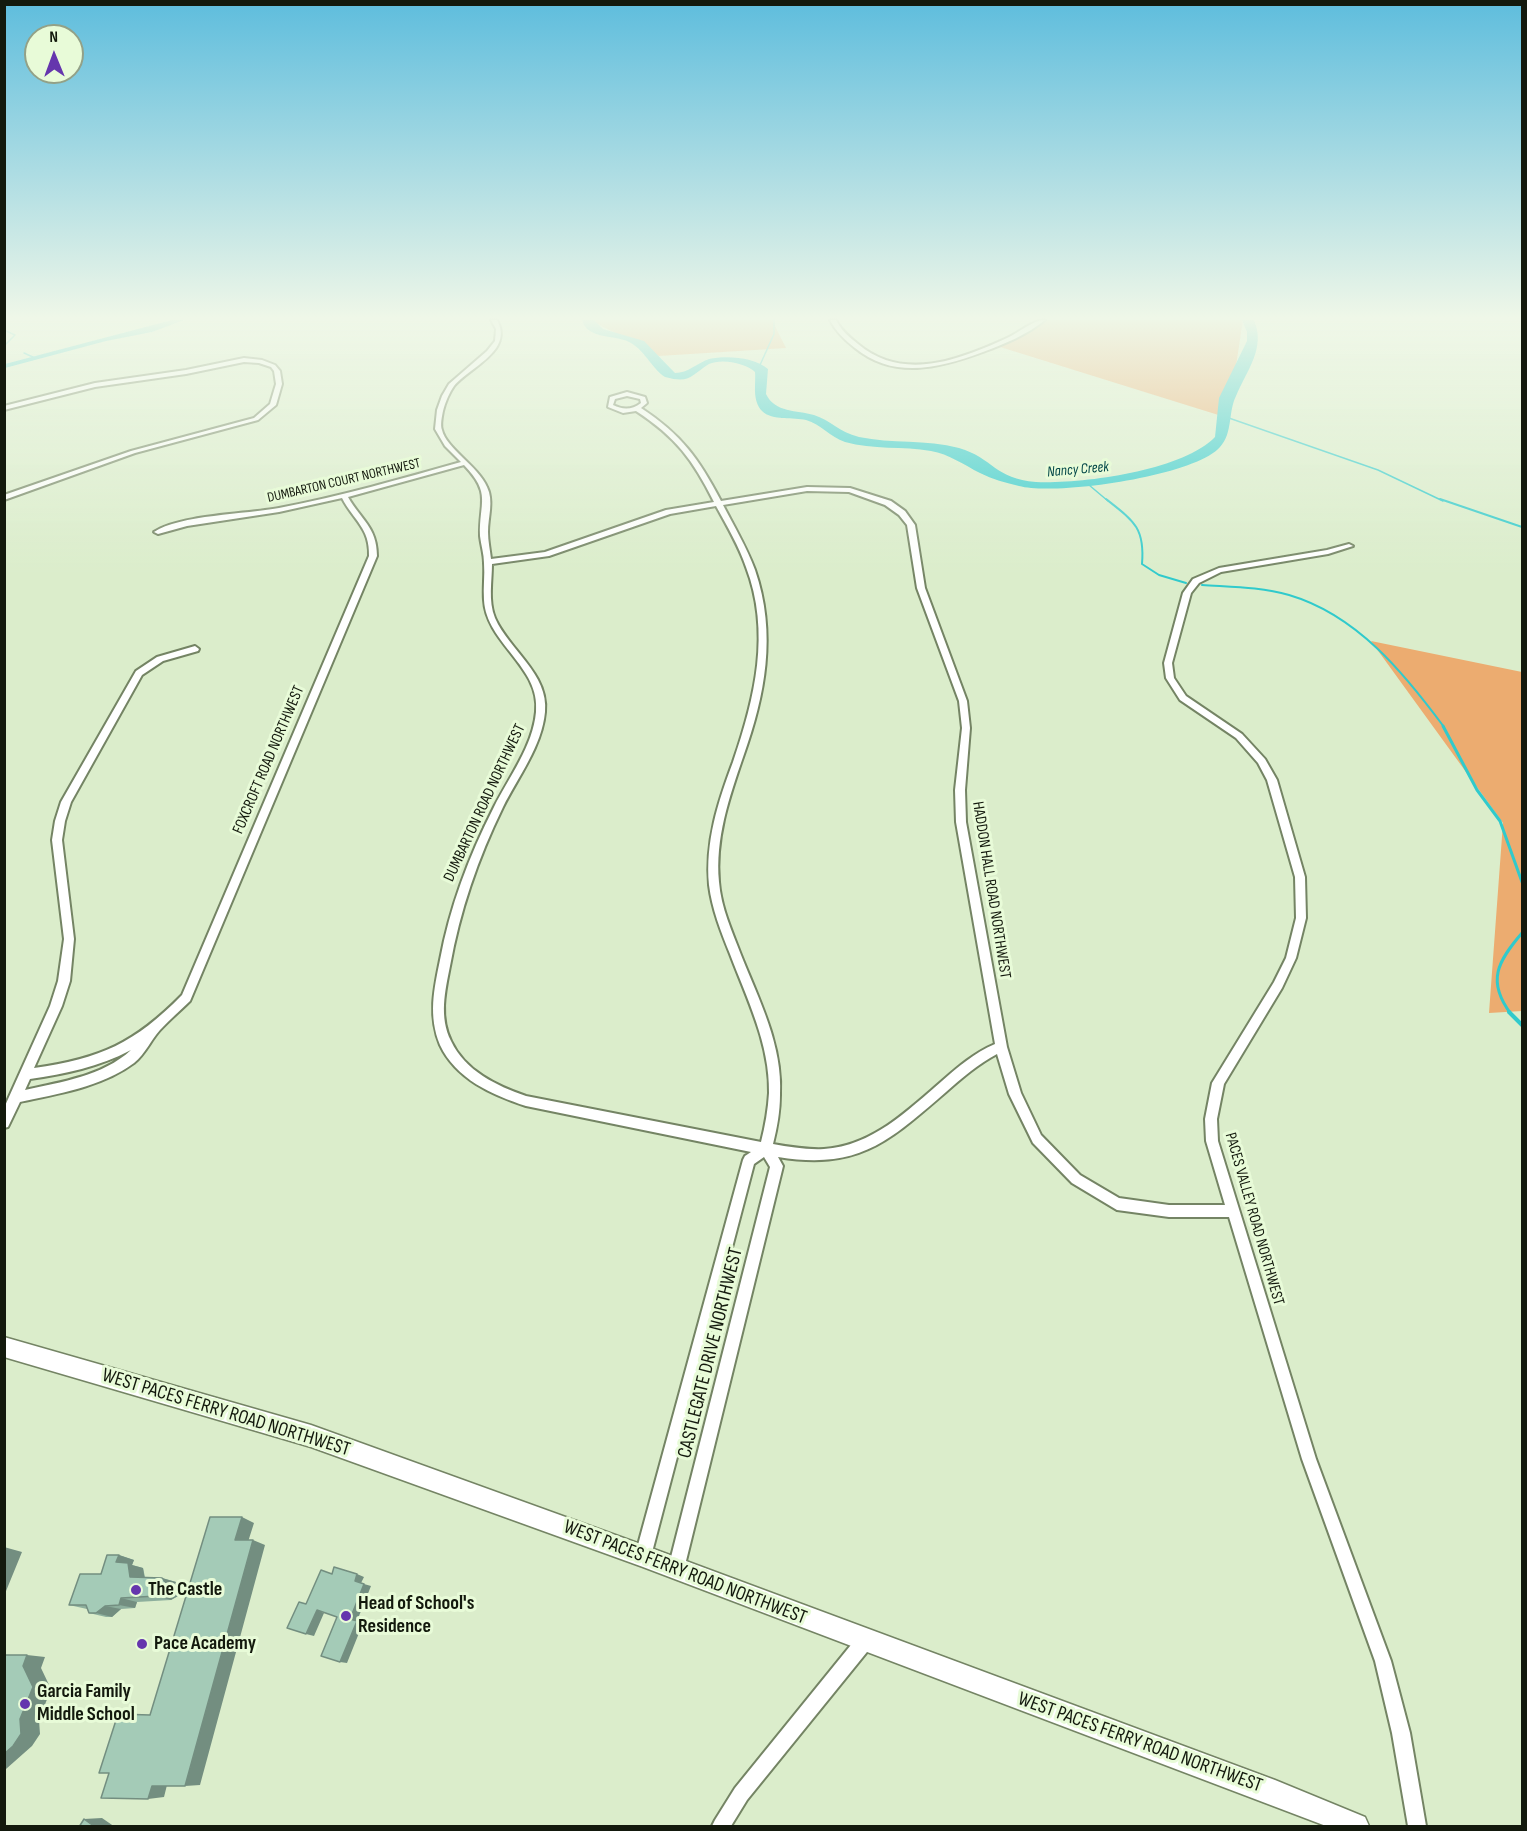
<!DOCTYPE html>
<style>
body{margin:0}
#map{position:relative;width:1527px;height:1831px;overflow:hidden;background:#dbedcb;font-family:"Sofia Sans Condensed",sans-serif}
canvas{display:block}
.frame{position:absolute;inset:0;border:6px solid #13190d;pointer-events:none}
.north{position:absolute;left:24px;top:24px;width:60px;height:60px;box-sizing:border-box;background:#e8fbd8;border:2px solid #93a187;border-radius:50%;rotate:359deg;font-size:16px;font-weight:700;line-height:24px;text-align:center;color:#13190d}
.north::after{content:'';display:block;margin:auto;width:21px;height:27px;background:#6536ad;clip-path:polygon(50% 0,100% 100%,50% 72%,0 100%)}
</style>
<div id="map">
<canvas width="1527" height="1831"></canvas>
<div class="frame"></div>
<div class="north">N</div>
</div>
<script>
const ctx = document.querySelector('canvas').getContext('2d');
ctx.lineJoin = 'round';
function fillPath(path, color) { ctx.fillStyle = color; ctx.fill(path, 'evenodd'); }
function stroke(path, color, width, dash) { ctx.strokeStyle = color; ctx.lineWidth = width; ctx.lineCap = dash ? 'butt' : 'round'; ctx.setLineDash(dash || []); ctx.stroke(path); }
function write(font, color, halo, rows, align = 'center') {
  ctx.font = font + ' "Sofia Sans Condensed",sans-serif'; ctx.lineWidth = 6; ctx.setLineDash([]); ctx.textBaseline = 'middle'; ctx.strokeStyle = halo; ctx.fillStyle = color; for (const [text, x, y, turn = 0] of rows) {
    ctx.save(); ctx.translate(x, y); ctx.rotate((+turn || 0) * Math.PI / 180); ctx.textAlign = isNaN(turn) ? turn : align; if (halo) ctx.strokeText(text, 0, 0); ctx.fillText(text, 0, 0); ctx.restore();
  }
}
const green = new Path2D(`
 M590,320H772L786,348L659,356Z
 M1043,320H1243L1228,418L997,346L1030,331Z
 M1371,641L1522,672V1011L1489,1013L1503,823Z`);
const water = new Path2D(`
 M172,320H184L152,332L106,341L5,368V364Z
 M582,320H594L603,329L644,341L675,373C688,373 697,363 709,359C726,355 755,357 768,369L766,394C775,413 797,410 814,415C830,420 839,432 859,437C892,444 926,439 959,448C993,458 995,479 1036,482C1082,484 1182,471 1215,437L1219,398L1247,341V332L1242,320H1254C1266,348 1247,370 1236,396C1228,412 1233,433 1220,447C1195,476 1056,496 1019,486C1006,483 992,479 980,473C964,465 949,454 931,451C903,446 873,450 845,442C830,437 821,424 806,420C794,417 772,421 762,411C752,400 756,385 755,372C746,363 721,358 709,364C691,375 691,384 665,377C651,368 644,348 627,341C613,335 587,339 582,320Z`);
const streamFar3 = new Path2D(`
 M4,330L15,335L4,346
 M24,353L35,358
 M760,365L774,334V320
 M1226,417L1378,470L1443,501
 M1089,485L1108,501`);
const streamFar2 = new Path2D(`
 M1106,499C1134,521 1145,528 1142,564L1159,575L1186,583
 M1440,499L1522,527
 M1202,585C1231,587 1261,587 1289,595C1357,615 1404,673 1444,727`);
const streamFar1 = new Path2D(`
 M1443,726L1477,790L1500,821L1522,882
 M1511,1014C1486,981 1498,961 1522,933`);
const stream = new Path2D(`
 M1509,1012L1522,1025`);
const street = new Path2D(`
 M491,320H497C514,351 470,367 454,386C449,393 445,403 443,411C442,416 440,425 442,430C446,448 478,466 487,487C494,501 488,517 488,532C488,541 490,550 491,559L545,552L666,510L714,502C693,460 676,437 636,411L623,413L608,407L610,397L627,392L645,397L647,403L641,408C682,435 699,459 721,501L807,487L850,488L891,501L905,511L915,525L925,588L967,701L970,728L965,790L966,822L1007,1047L1021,1093L1041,1135L1080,1175L1119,1198L1169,1205H1225L1206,1141L1205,1119L1212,1083L1274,982L1286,958L1296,918L1295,877L1267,780L1258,763L1236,738L1180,700L1166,678L1164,663L1183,593L1193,579L1219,568L1327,550L1349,544L1353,546L1328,554L1221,572L1199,583L1191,593L1172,663L1174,678L1186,696L1242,734L1265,759L1277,780L1305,877L1306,918L1296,958L1282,988L1224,1084L1217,1119L1218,1141L1316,1459L1391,1661L1410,1733L1426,1826H1408L1392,1733L1375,1661L1302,1459L1229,1217H1169L1117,1210L1072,1183L1033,1143L1009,1094L997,1054C978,1064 962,1078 946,1092C888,1142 859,1170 778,1157L783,1166L684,1569L682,1575L676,1577L670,1575L668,1569L770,1167L764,1157L754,1164L651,1556L649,1562L643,1564L637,1562L635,1556L743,1160L745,1156L751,1152L526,1106C492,1095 456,1079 440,1045C428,1016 434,989 440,960C450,906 469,856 494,807C509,777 533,746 536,712C541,667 486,643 484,600C483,588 485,575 484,563C484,554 481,545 480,536C479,502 492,494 464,465L348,497C361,520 377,527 377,556L190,1001C180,1011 169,1020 160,1030C150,1041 146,1053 134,1063C102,1087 57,1094 20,1102L8,1127L4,1128V1108L50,1006L58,981L64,939L52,840L55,821L61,802L136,671L157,657L195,646L199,649L198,651L163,661L142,675L71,802L65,821L62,840L74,939L70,981L62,1006L34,1068C100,1059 135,1043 182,995L369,556C370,528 354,521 342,498L279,512L187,526L158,534L154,532C179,515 247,514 279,508C341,496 401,479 461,462L445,446L435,429L437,410L442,396L449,384L487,351L495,341L496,329ZM627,396L640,399L641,403C632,410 623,410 613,405L615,399ZM807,491L849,492L885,505L899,515L907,525L917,588L959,701L962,728L955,790L956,822L995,1044C974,1053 958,1067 942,1081C907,1111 872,1146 824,1149C807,1150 790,1147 773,1144C777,1128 780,1112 780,1095C783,1046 759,1000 741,955C732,931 721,908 719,882C715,838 729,798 743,757C765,696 777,634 755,570C747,548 734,526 723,505ZM716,506C727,526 739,546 746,567C771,632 755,698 733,762C718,802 705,842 709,885C712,909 721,932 730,954C747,999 770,1044 769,1093C768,1110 765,1126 761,1142L526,1096C497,1086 465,1071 451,1041C439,1017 445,991 450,966C460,910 478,858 503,807C518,777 542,746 545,712C549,674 509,650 495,618C488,601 492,581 492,564L549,556L670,514ZM131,1050C103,1076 61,1082 25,1090L30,1079C65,1074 99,1067 131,1050Z
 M830,320H836C841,330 849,337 858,344C903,382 959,360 1007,338C1019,333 1032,320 1045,320C1027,335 1004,344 983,352C940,368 894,380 855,348C845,340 836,332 830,320Z
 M244,358L262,360L275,365L280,371L282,384L276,405L258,420L135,453L4,500V495L131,451L254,418L270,404L276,384L274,371L271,367L259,363L244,362L186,374L95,387L4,410V406L95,383L186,370Z
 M865,1633L871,1635L873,1641L871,1647L747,1800L731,1826H712L715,1820L735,1788L859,1635Z`);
const secondary = new Path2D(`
 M4,1337L311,1425L643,1545L1275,1780L1365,1817L1369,1826H1326L643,1567L311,1447L4,1357Z`);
const wall = new Path2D(`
 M119,1555L134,1560L132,1565L143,1568L145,1577L162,1578L176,1582L180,1587L178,1596L171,1600L137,1602L135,1608L121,1609L112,1617H106L89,1613L87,1609L69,1605Z`);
const shadedWall = new Path2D(`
 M242,1517L254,1523L247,1545L235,1540Z
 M253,1540L265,1545L200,1785L185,1786Z
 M4,1547L22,1552L4,1596Z
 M119,1555L134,1560L132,1565L143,1568L145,1581L130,1577L116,1562Z
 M357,1574L364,1577L361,1583L355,1581Z
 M162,1578L176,1582L180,1587L178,1596L171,1600L157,1596Z
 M364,1584L371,1586L357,1621L350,1619Z
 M121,1598L137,1602L135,1608L119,1605Z
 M105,1606L121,1609L112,1617L96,1613Z
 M317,1610L324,1613L314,1636L306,1634Z
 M357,1621L363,1623L347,1663L340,1662Z
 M27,1655L45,1657L41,1668L51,1689L39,1720L40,1734L32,1746L6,1769L4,1772V1754L20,1719L23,1666Z
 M167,1785L164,1797L148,1799L152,1786Z
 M102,1818L115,1827H95L84,1819Z`);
const building = new Path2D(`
 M210,1517H242L235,1540H253L185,1786H152L148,1799L101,1798L109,1773H99L118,1714L150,1715Z
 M107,1555H119L116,1562L128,1563L130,1577L162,1578L166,1583L164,1592L157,1596L121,1598L119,1605L105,1606L96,1613H89L86,1605H69L80,1574H101Z
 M334,1567L357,1574L355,1581L364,1584L350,1619L357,1621L340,1662L321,1656L337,1617L317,1610L306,1634L287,1628L299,1602L306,1604L321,1570L332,1574Z
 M4,1655H27L23,1666L33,1687L20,1719L21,1734L13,1746L4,1754Z
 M84,1819L95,1827H79Z`);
const markers = [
 [136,1590,6,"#6536ad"],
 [346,1616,6,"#6536ad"],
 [142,1644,6,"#6536ad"],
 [25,1704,6,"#6536ad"]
];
const farStreetnames = [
 ["DUMBARTON COURT NORTHWEST",344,481,-13]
];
const farWaternames = [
 ["Nancy Creek",1078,470,-5]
];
const streetNames = [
 ["FOXCROFT ROAD NORTHWEST",269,760,-67],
 ["DUMBARTON ROAD NORTHWEST",485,803,-65],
 ["HADDON HALL ROAD NORTHWEST",991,890,81],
 ["PACES VALLEY ROAD NORTHWEST",1254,1219,74]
];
const nearStreetnames = [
 ["CASTLEGATE DRIVE NORTHWEST",711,1353,-76],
 ["WEST PACES FERRY ROAD NORTHWEST",226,1413,17],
 ["WEST PACES FERRY ROAD NORTHWEST",685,1573,21],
 ["WEST PACES FERRY ROAD NORTHWEST",1140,1743,20]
];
const nearPoinames = [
 ["The Castle",148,1590],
 ["Head of School's",358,1604],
 ["Residence",358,1627],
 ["Pace Academy",154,1644],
 ["Garcia Family",37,1692],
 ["Middle School",37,1715]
];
fillPath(green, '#ecac70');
fillPath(water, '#30cacc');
stroke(streamFar3, '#30cacc', 1.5);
stroke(streamFar2, '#30cacc', 2);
stroke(streamFar1, '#30cacc', 3);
stroke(stream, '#30cacc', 4);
stroke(street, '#748464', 4);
stroke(secondary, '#748464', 3);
fillPath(street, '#fff');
fillPath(secondary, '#fff');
fillPath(wall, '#8daf9d');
fillPath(shadedWall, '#738e80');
fillPath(building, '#a4cbb7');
stroke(building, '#738e80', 1.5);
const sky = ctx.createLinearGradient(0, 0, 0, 577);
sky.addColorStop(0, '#5ebddd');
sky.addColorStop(0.55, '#eff7e8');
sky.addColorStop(1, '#eff7e800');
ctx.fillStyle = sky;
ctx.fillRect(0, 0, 1527, 577);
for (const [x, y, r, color] of markers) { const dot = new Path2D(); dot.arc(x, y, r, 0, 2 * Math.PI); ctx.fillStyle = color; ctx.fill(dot); stroke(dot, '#e8fbd8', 2); }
write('14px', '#13190d', '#e8fbd8', farStreetnames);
write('italic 15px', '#034748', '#e8fbd8', farWaternames);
write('16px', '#13190d', '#e8fbd8', streetNames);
write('20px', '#13190d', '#e8fbd8', nearStreetnames);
write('bold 20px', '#13190d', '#e8fbd8', nearPoinames, 'left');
</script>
